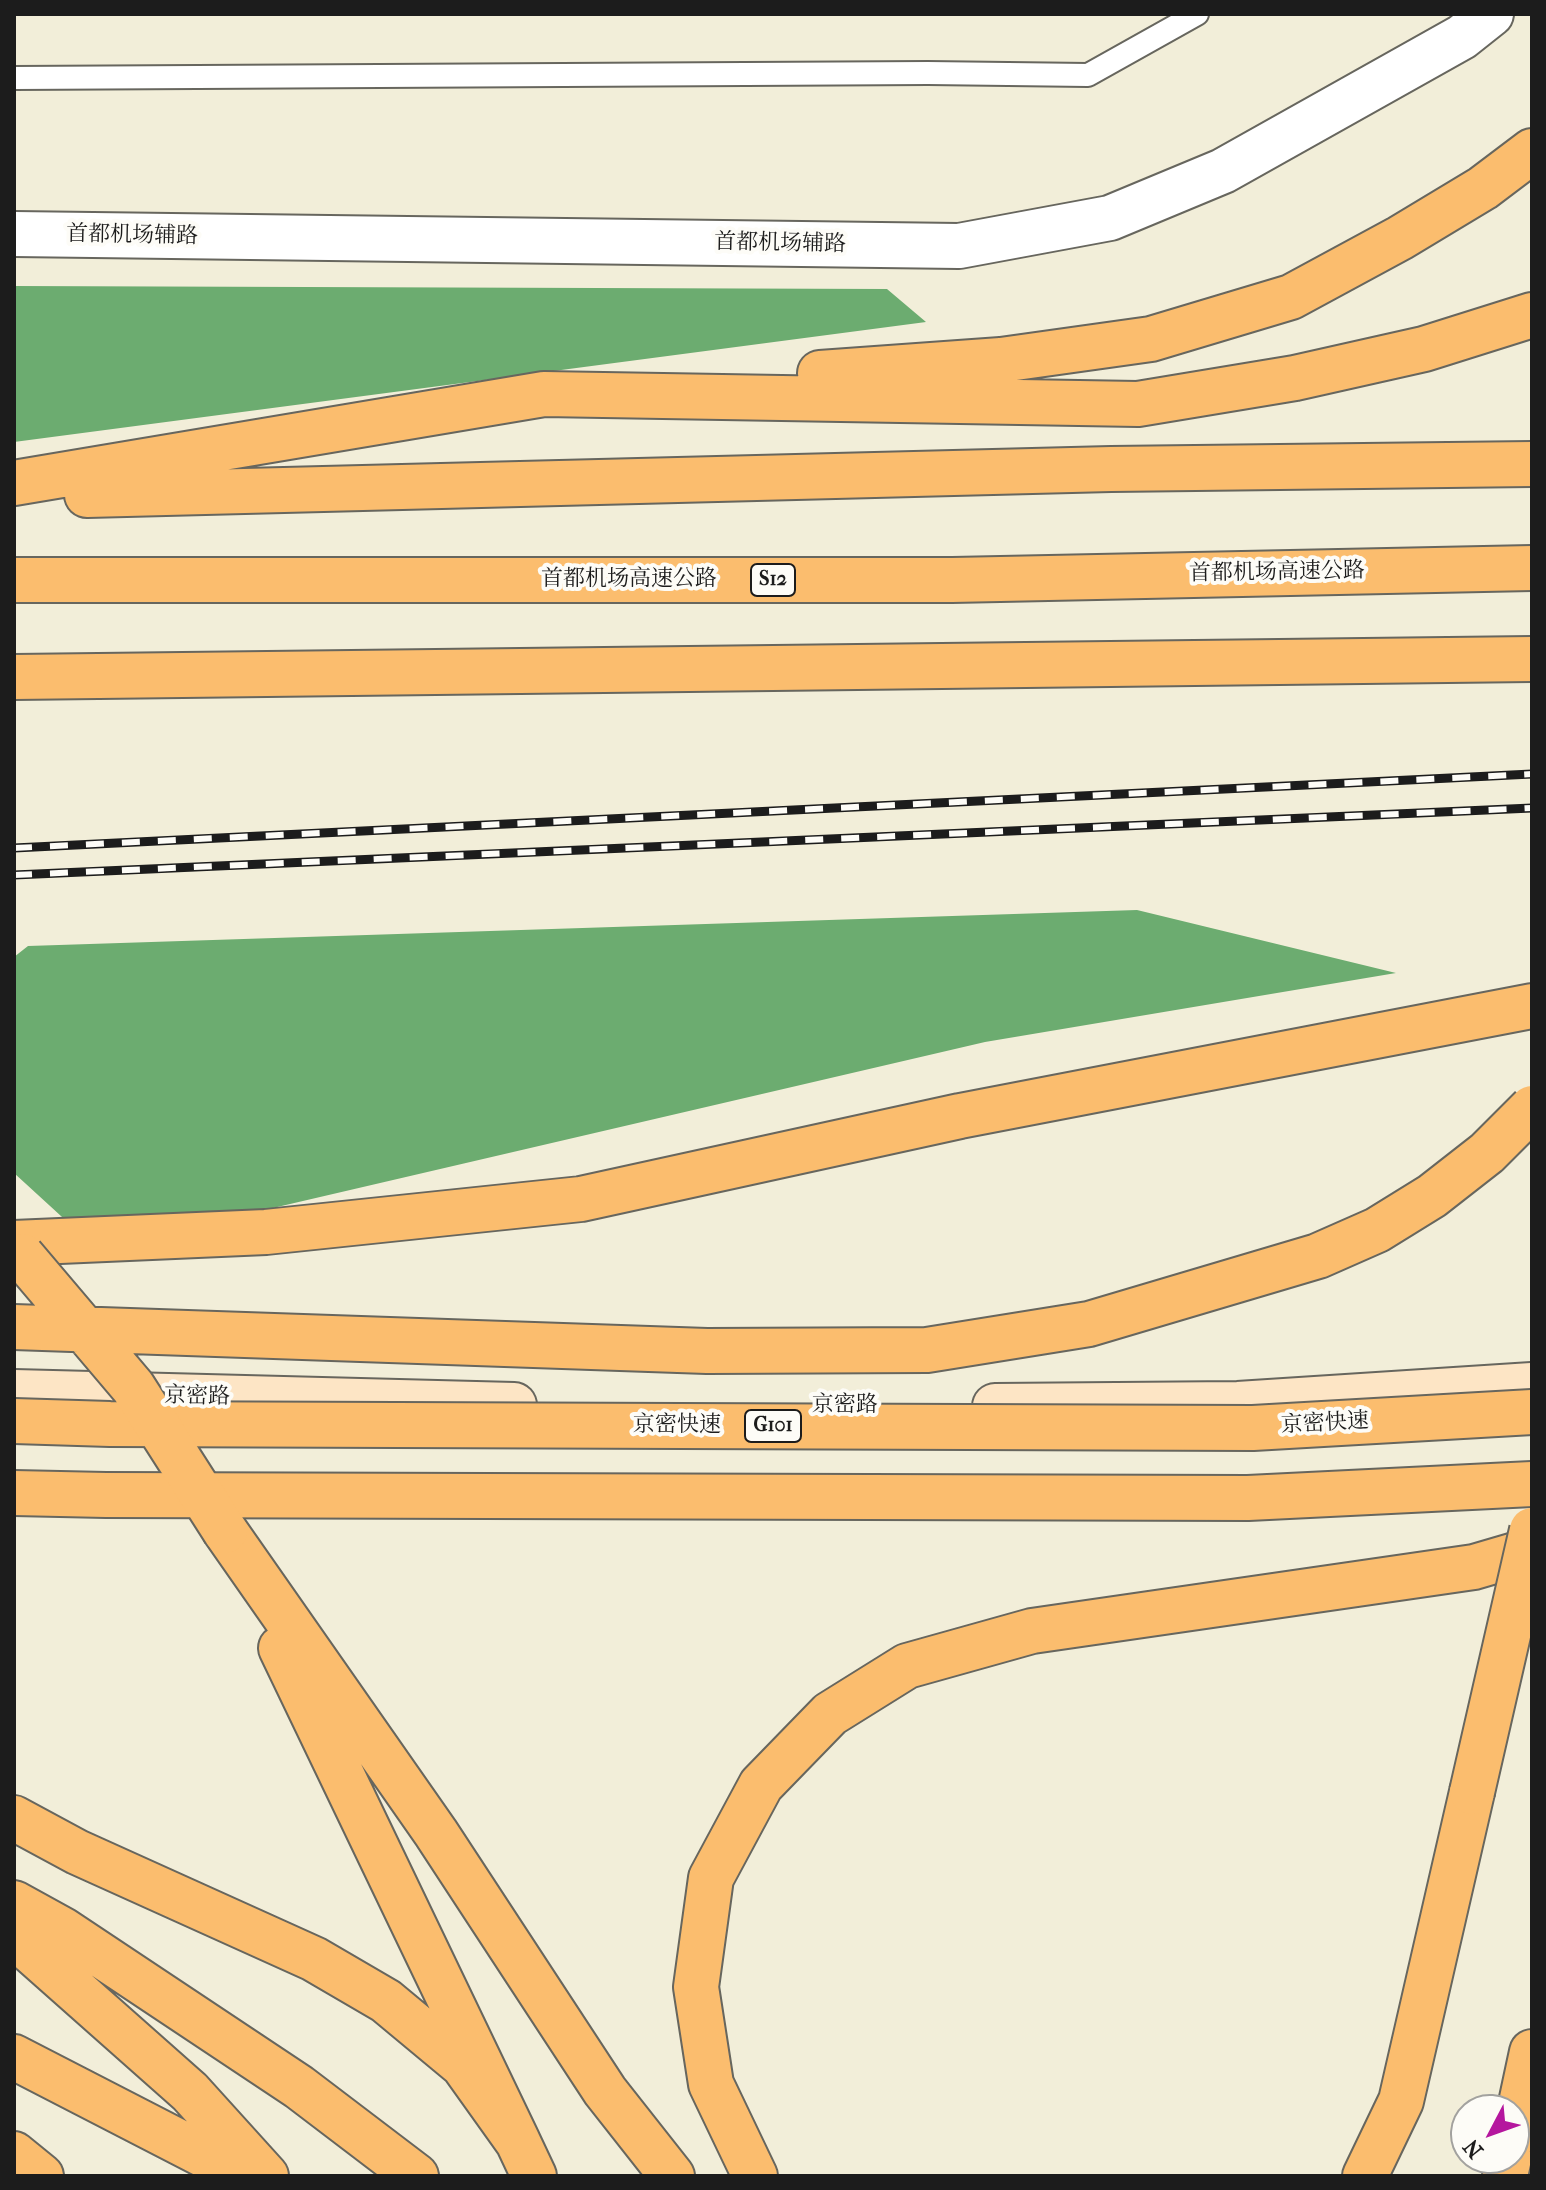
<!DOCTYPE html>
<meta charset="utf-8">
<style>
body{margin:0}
#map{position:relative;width:1546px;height:2190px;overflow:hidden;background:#f2eed9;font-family:"IM FELL French Canon",serif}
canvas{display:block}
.frame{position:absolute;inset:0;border:16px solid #1c1c1c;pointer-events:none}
.north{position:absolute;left:1450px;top:2094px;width:80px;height:80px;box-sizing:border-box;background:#fdfcf7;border:2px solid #a3a29f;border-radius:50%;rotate:229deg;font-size:22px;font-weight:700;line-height:32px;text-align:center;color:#1c1c1c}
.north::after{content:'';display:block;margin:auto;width:28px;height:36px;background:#b5179e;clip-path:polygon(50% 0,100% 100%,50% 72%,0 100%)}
</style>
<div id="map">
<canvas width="1546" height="2190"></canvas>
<div class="frame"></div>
<div class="north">N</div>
</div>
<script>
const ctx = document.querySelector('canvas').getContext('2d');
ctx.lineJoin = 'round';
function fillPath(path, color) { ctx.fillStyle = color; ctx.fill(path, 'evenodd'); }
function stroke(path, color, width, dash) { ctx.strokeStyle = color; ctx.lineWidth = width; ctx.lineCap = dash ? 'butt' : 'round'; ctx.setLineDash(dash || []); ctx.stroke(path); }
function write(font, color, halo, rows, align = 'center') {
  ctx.font = font + ' "IM FELL French Canon","Noto Serif SC",serif'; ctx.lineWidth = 8; ctx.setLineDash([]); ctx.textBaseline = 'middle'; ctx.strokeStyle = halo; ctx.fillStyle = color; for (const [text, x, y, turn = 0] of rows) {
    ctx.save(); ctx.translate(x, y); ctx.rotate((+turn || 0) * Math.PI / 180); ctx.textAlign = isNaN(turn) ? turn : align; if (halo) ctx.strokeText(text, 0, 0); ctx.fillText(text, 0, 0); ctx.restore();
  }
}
const forest = new Path2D(`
 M14,286L887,289L926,322L14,442Z
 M1137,910L1396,973L985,1042L97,1249L14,1173V957L28,946Z`);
const service = new Path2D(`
 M14,78L928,73L1088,75L1197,14`);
const tertiary = new Path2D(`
 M14,234L959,246L1110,218L1223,171L1462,37L1491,14`);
const secondary = new Path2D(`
 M14,1392L514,1405
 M995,1406L1238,1404L1532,1385`);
const motorway = new Path2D(`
 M820,373L1001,360L1151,339L1291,297L1400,238L1483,188L1532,151
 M14,483L544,394L1138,404L1295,378L1424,349L1532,315
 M87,495L1111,469L1532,464
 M14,580H952L1532,568
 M14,677L1532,659
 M14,1243L266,1232L581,1199L960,1116L1532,1006
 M225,1531L436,1833L605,2091L672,2176
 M281,1648L518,2142
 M14,1818L77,1852L314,1959L386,2001L463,2065L518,2142L534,2176
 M14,1903L63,1930L299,2087L416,2176
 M14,1936L190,2092L266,2176
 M14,2057L245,2176
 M1514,2136L1532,2052
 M14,2154L41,2176
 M755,2176L711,2084L696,1987L711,1878L761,1785L830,1714L907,1666L1032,1631L1474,1567L1532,1550
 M1365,2176L1401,2101L1472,1792
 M1505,2176L1509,2158`);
const rail = new Path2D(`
 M14,848L1532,774
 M14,875L1532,808`);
const trunkBridge = new Path2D(`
 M14,1421L110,1424L1253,1428L1532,1412
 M14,1493L106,1495L1248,1498L1532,1484`);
const motorwayBridge = new Path2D(`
 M22,1256L133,1387L225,1531
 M14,1327L707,1351L927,1350L1089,1324L1318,1256L1377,1230L1432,1196L1487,1153L1532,1108
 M1472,1792L1532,1530`);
const shields = [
 [773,580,44],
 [773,1426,56]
];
const shieldNames = [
 ["S12",773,580],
 ["G101",773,1426]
];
const streetNames = [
 ["首都机场辅路",132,236,1],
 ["首都机场辅路",780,244,1],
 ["首都机场高速公路",1277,573,-1],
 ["首都机场高速公路",629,580],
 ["京密路",197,1397,1],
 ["京密路",845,1406],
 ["京密快速",1325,1424,-3],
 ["京密快速",677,1426]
];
fillPath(forest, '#6cac70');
stroke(service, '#67665e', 26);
stroke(tertiary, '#67665e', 48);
stroke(secondary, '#67665e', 48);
stroke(motorway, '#67665e', 48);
stroke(service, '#fff', 22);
stroke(tertiary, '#fff', 44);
stroke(secondary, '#fde5c5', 44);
stroke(motorway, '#fbbd6e', 44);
stroke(rail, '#1c1c1c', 9);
stroke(rail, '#fdfcf7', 6, [18]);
stroke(trunkBridge, '#67665e', 48, []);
stroke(motorwayBridge, '#67665e', 48, []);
stroke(trunkBridge, '#fbbd6e', 44);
stroke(motorwayBridge, '#fbbd6e', 44);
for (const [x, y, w] of shields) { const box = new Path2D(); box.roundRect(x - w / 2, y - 16, w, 32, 6); ctx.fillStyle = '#fdfcf7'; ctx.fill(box); stroke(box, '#1c1c1c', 2); }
write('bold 20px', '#1c1c1c', null, shieldNames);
write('22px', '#1c1c1c', '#fdfcf7', streetNames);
</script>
